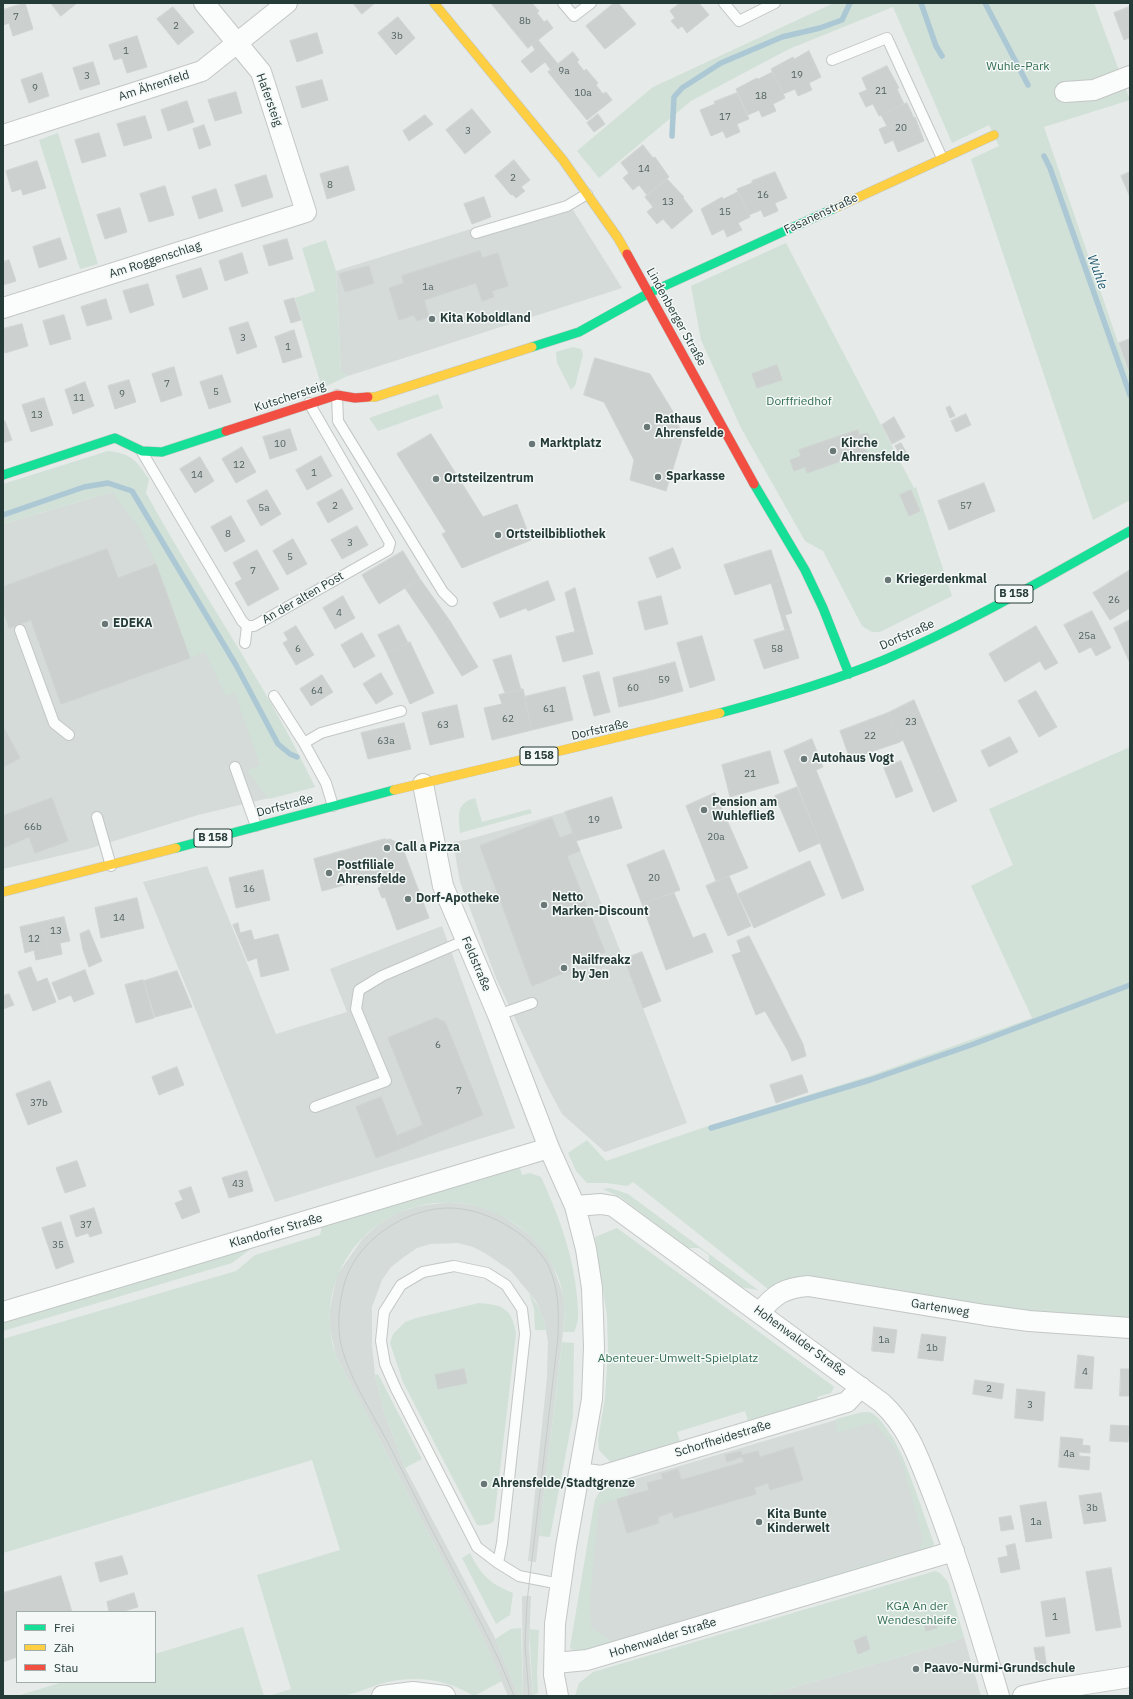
<!DOCTYPE html>
<meta charset="utf-8">
<style>
body{margin:0}
#map{position:relative;width:1133px;height:1699px;overflow:hidden;background:#e6eae8;font-family:"IBM Plex Sans",sans-serif}
canvas{display:block}
.frame{position:absolute;inset:0;border:4px solid #253b38;pointer-events:none}
.legend{position:absolute;left:16px;top:1611px;width:140px;height:72px;box-sizing:border-box;background:#f4f9f7;border:1px solid #a1adab;margin:0;padding:5px 7px;list-style:none;font-size:12px;color:#253b38}
.legend li{display:flex;align-items:center;gap:8px;height:20px}
.legend b{width:20px;border:1px solid #a1adab}
</style>
<div id="map">
<canvas width="1133" height="1699"></canvas>
<div class="frame"></div>
<ul class="legend">
<li><b style="height:5px;background:#16e098"></b>Frei</li>
<li><b style="height:5px;background:#ffcf43"></b>Zäh</li>
<li><b style="height:5px;background:#f24e42"></b>Stau</li>
</ul>
</div>
<script>
const ctx = document.querySelector('canvas').getContext('2d');
ctx.lineJoin = 'round';
function fillPath(path, color) { ctx.fillStyle = color; ctx.fill(path, 'evenodd'); }
function stroke(path, color, width, dash) { ctx.strokeStyle = color; ctx.lineWidth = width; ctx.lineCap = dash ? 'butt' : 'round'; ctx.setLineDash(dash || []); ctx.stroke(path); }
function write(font, color, halo, rows, align = 'center') {
  ctx.font = font + ' "IBM Plex Sans",sans-serif'; ctx.lineWidth = 3; ctx.setLineDash([]); ctx.textBaseline = 'middle'; ctx.strokeStyle = halo; ctx.fillStyle = color; for (const [text, x, y, turn = 0] of rows) {
    ctx.save(); ctx.translate(x, y); ctx.rotate((+turn || 0) * Math.PI / 180); ctx.textAlign = isNaN(turn) ? turn : align; if (halo) ctx.strokeText(text, 0, 0); ctx.fillText(text, 0, 0); ctx.restore();
  }
}
const built = new Path2D(`
 M573,210L622,288L348,376L341,371L336,271L474,228L479,237Z
 M131,491L315,787L198,815L88,849L3,869V524L112,492Z
 M565,812L643,1008L687,1123L605,1152L562,1114L546,1084L496,978L460,882L453,842L466,840Z
 M207,866L276,1034L347,1012L330,969L442,926L515,1128L275,1202L143,882Z
 M450,1202L482,1207L497,1212L523,1230L538,1242L549,1257L554,1269L563,1295L565,1305L563,1332L536,1562L528,1561L547,1377L548,1341L544,1321L536,1301L510,1270L485,1253L473,1247L458,1243L430,1244L417,1248L404,1257L391,1267L382,1280L372,1307V1346L375,1375L384,1412L405,1468L494,1636L519,1696L523,1695L522,1596H531L529,1647L533,1696H508L483,1638L336,1356L330,1329V1309L337,1275L363,1238L379,1224L397,1213L419,1206Z
 M863,1412L871,1413L882,1425L893,1438L903,1458L934,1544L929,1550L596,1651H575L570,1648L595,1500L600,1491L605,1488Z
 M964,1637L981,1696H764L955,1641Z`);
const green = new Path2D(`
 M834,3H1094L1130,100L1044,127L1130,377V500L1093,520L971,159L999,146L989,125L952,143L893,7L789,49L691,101L599,178L577,151L653,87Z
 M58,133L98,264L80,269L39,140Z
 M326,240L336,271L341,371L348,376L322,388L295,298L315,291L302,248Z
 M786,243L914,488L916,487L952,596L880,632H872L862,626L823,551L805,541L741,428L701,340L691,286Z
 M573,347L581,349L583,354L575,386L571,390L557,363L556,352Z
 M438,394L443,408L378,431L369,418Z
 M108,451C132,454 136,460 149,479L146,493C200,592 267,685 315,787L269,799L247,770L260,765L235,693L226,696L205,652L190,658L156,564L140,529L112,492L3,524V484Z
 M1130,747V1321L985,1309L791,1283L768,1289L633,1182L627,1186L607,1183H587L576,1171L568,1153L587,1140L606,1161L702,1128L869,1076L1032,1018L971,886L1013,865L989,809Z
 M475,798L482,822L530,809L532,813L460,833C459,816 455,803 475,798Z
 M520,1168L522,1175L530,1173L541,1177C559,1216 573,1254 577,1296C578,1309 580,1321 574,1332H563C564,1323 565,1313 564,1304C562,1273 543,1244 518,1226C424,1159 301,1245 336,1356L483,1638L502,1681L474,1696C444,1678 413,1675 380,1684C368,1688 355,1694 342,1696C323,1699 290,1696 269,1696L291,1689L257,1575L340,1550L312,1460L3,1553V1339L236,1271L255,1255L320,1235L322,1226Z
 M610,1188L628,1194L758,1290L740,1287L709,1263V1255L699,1248H687L620,1197L603,1189Z
 M617,1228L833,1386L834,1387L831,1393L817,1397L819,1404L749,1424L745,1411L677,1432L681,1445L612,1464L599,1450L598,1440L605,1398L608,1349L607,1316L595,1237Z
 M252,1248L232,1263L3,1331V1321Z
 M529,1293C538,1304 543,1316 546,1330H535L534,1309Z
 M479,1303C503,1305 512,1308 516,1334L494,1521C490,1525 483,1526 477,1525L403,1382L390,1343L393,1334L405,1322L416,1318Z
 M562,1342L574,1343L573,1416L550,1537L539,1536Z
 M378,1374L422,1459L405,1468L384,1412L375,1375Z
 M863,1412C865,1412 869,1412 872,1413C900,1432 922,1511 934,1544L929,1550L652,1635L650,1630L901,1554C915,1555 920,1552 923,1538L903,1466L895,1449L874,1422L837,1433L836,1419Z
 M625,1482L628,1496L599,1505L590,1596L591,1628L608,1639L613,1641L642,1632L644,1637C624,1643 588,1659 570,1648L595,1500C603,1487 610,1487 625,1482Z
 M470,1553C482,1576 489,1583 513,1593L510,1615L496,1624L462,1558Z
 M935,1571L940,1573L948,1582L964,1637L955,1641L764,1696H575L579,1683L593,1672Z
 M243,1627L264,1696H17L63,1682H155V1654Z
 M521,1628L523,1696H519L495,1639L511,1629Z
 M529,1629L539,1630L537,1672L538,1693L533,1695Z`);
const stream = new Path2D(`
 M921,3L936,46L942,56
 M985,3L1028,85
 M672,136L674,97L682,88L721,63L782,37L820,28L842,20L850,3
 M1044,156L1050,168L1130,395
 M3,515L84,487L108,483L132,491L236,665L278,744L290,754L297,757
 M711,1128L870,1080L971,1045L1130,985`);
const building = new Path2D(`
 M25,3L33,29L13,36L9,23L3,25V10Z
 M51,3H77L61,16Z
 M353,3H375L362,14Z
 M491,3H532L539,11L537,13L544,22L547,20L553,28L528,48Z
 M614,3H618L636,24L620,37L601,14Z
 M680,3H699L709,15L687,33L682,26L678,29L671,21L675,18L670,11Z
 M173,7L194,32L178,45L157,19Z
 M1129,7L1130,9V42L1129,38L1124,40L1114,13Z
 M601,14L620,37L605,49L586,26Z
 M398,17L415,38L396,55L378,33Z
 M317,33L323,53L297,62L290,41Z
 M137,36L147,67L127,73L122,58L114,60L109,45Z
 M538,40L558,64L551,70L545,62L531,73L521,61L535,50L532,45Z
 M809,51L821,77L809,83L812,90L798,96L795,89L783,94L771,69L793,57L794,59Z
 M573,52L579,60L577,62L584,71L586,69L598,83L596,85L603,94L606,92L612,100L587,120L548,72Z
 M93,62L100,84L80,90L73,68Z
 M887,66L899,88L897,89L904,104L879,116L873,104L866,107L859,93L867,90L862,78Z
 M773,72L785,98L773,104L776,111L762,117L759,110L748,115L736,89L757,78L758,79Z
 M42,73L49,96L29,103L21,80Z
 M322,80L328,100L302,108L296,87Z
 M236,92L242,113L215,121L208,100Z
 M737,93L749,119L737,124L740,132L726,138L723,131L711,136L700,110L715,104L714,102Z
 M187,101L194,122L168,131L161,110Z
 M907,103L914,118L915,117L924,141L898,152L893,140L885,144L879,129L887,126L881,115Z
 M472,109L491,132L465,154L446,130Z
 M598,114L605,124L594,132L587,123Z
 M425,115L433,124L409,141L403,131Z
 M145,116L152,138L124,146L117,124Z
 M204,125L211,145L199,149L193,129Z
 M99,133L106,156L82,163L75,140Z
 M643,145L653,158L655,157L669,177L647,195L639,185L633,190L623,178L629,173L621,163Z
 M514,160L530,180L521,187L525,191L516,198L512,194L511,195L495,176Z
 M37,161L46,188L23,195L21,189L12,192L6,171Z
 M348,166L355,190L327,199L320,174Z
 M775,172L787,198L775,203L778,211L764,217L761,210L749,215L737,189L752,183V181Z
 M1130,172V197L1121,176Z
 M266,175L273,197L242,207L235,185Z
 M667,179L684,197L683,198L693,211L672,229L663,219L657,224L647,212L653,207L645,197Z
 M165,186L174,215L149,222L140,194Z
 M216,189L223,211L199,219L192,197Z
 M738,192L750,217L738,223L742,230L727,237L724,229L712,235L701,209L722,197L723,199Z
 M484,197L491,217L472,224L464,204Z
 M120,208L127,232L105,239L97,215Z
 M60,238L67,259L39,268L33,247Z
 M287,239L293,259L269,266L263,246Z
 M480,251L482,258L498,253L508,286L492,291L494,297L482,301L476,283L424,300L429,317L417,321L414,315L399,320L389,288L404,283L402,276Z
 M242,253L248,273L225,281L219,261Z
 M9,260L16,281L3,285V262Z
 M369,266L374,283L345,292L339,274Z
 M201,268L208,289L183,298L176,276Z
 M148,284L154,305L130,313L123,291Z
 M294,298L301,320L291,323L284,301Z
 M106,299L112,319L87,326L81,307Z
 M64,315L71,339L50,345L43,321Z
 M248,322L257,347L237,354L229,328Z
 M22,324L28,346L5,353L3,345V329Z
 M294,330L302,357L283,363L275,337Z
 M1130,339V374L1119,343Z
 M595,358L650,374L672,410L683,436L666,491L630,480L634,460L604,402L584,395Z
 M777,365L782,380L757,388L752,374Z
 M174,367L182,395L161,402L152,374Z
 M222,375L231,402L209,409L200,382Z
 M129,380L136,402L115,409L108,386Z
 M85,382L94,406L73,414L65,390Z
 M44,398L53,425L31,432L22,405Z
 M950,406L955,416L950,418L946,408Z
 M966,414L971,425L956,432L951,421Z
 M894,417L905,437L892,444L882,425Z
 M3,421H5L12,440L3,443Z
 M290,429L297,450L270,459L263,437Z
 M858,430L859,435L868,433L871,444L864,446L867,452L807,473L805,467L794,471L790,460L801,456L799,450Z
 M431,434L483,517L517,504L531,540L462,568L442,534L446,532L397,454Z
 M901,443L908,455L902,458L895,446Z
 M242,447L256,472L236,483L222,459Z
 M321,456L332,476L307,490L296,470Z
 M200,457L214,481L195,493L180,469Z
 M984,483L995,511L949,530L938,501Z
 M342,489L353,509L328,523L317,503Z
 M267,490L281,514L261,526L247,501Z
 M911,490L920,511L909,516L900,495Z
 M231,516L245,541L225,552L211,527Z
 M357,526L368,545L342,559L331,540Z
 M293,539L307,564L287,575L273,551Z
 M673,548L681,568L657,578L649,558Z
 M107,549L118,578L156,564L190,658L61,704L31,620L9,628L3,610V587Z
 M257,550L279,589L248,606L235,583L242,579L233,563Z
 M771,550L781,580L735,595L724,565Z
 M403,551L420,579L379,604L362,575Z
 M1130,570V608L1110,620L1093,593Z
 M420,579L450,621L434,631L405,588Z
 M781,580L792,613L785,615L790,629L785,630L771,583Z
 M548,581L555,600L528,611L526,608L500,618L493,603Z
 M575,588L586,629L575,632L565,593Z
 M343,596L355,618L335,629L323,608Z
 M661,596L668,624L645,630L638,602Z
 M1092,611L1111,648L1096,656L1091,647L1079,653L1064,625Z
 M1130,620V663L1114,628Z
 M450,621L478,667L462,676L434,631Z
 M399,625L408,643L387,653L378,635Z
 M296,626L314,655L296,665L283,643L288,640L284,633Z
 M1036,626L1058,663L1045,670L1040,661L1005,682L989,654Z
 M586,629L593,654L563,662L556,637Z
 M790,629L799,658L764,669L754,640Z
 M362,633L375,656L354,668L341,645Z
 M702,636L715,680L690,688L677,643Z
 M410,642L434,693L410,704L387,653Z
 M511,655L521,690L505,693L493,660Z
 M675,662L683,691L654,699L646,670Z
 M646,670L654,699L619,707L613,678Z
 M599,672L610,712L594,716L583,676Z
 M381,673L393,694L376,704L363,684Z
 M322,675L333,692L311,706L300,689Z
 M565,687L573,720L532,730L524,697Z
 M523,689L532,730L492,740L484,708L502,704L499,695Z
 M1036,691L1057,727L1039,737L1018,701Z
 M914,700L957,801L933,812L903,740L900,742L888,713Z
 M457,705L464,737L430,745L422,713Z
 M888,713L900,742L850,759L840,731Z
 M404,723L411,749L368,759L361,733Z
 M3,726L20,758L3,767Z
 M1010,737L1018,752L989,767L981,751Z
 M812,739L823,767L816,770L864,890L842,899L784,751Z
 M770,751L779,783L730,797L722,765Z
 M901,761L913,791L896,798L884,768Z
 M797,787L820,843L799,852L775,796Z
 M715,793L748,868L716,881L686,806Z
 M612,797L622,828L576,841L565,812Z
 M52,798L68,841L35,853L29,837L3,848V816Z
 M552,818L560,838L573,833L580,851L567,856L605,952L569,965L571,970L532,986L480,846Z
 M385,839V840L390,839L400,844L403,849L429,918L397,930L385,897L382,898L378,888L381,887L377,876L366,879L367,882L356,885V882L322,891L314,859Z
 M664,850L680,890L642,904L627,865Z
 M810,861L825,895L754,928L738,894Z
 M263,870L270,900L236,908L229,878Z
 M729,876L751,926L728,936L706,886Z
 M674,893L693,938L705,933L713,952L666,970L642,904Z
 M137,898L144,928L101,938L95,908Z
 M64,917L70,941L60,943L62,954L50,957L42,922Z
 M42,922L50,957L36,960L34,950L25,953L20,927Z
 M238,923L240,933L251,930L254,940L278,934L289,970L261,977L257,958L248,961L233,925Z
 M89,930L102,961L89,967L83,950L80,934Z
 M749,936L803,1044L806,1056L792,1061L788,1051L765,1011L756,1015L732,955L741,952L737,941Z
 M642,952L661,1001L643,1008L624,959Z
 M31,967L37,982L47,978L56,1002L33,1011L18,972Z
 M85,970L94,994L74,1002L71,995L59,1000L52,983Z
 M177,971L192,1007L155,1017L144,981Z
 M143,980L154,1018L136,1023L125,985Z
 M9,994L14,1005L3,1009V996Z
 M436,1018L445,1022L483,1115L428,1137L388,1038Z
 M177,1067L184,1085L159,1095L152,1077Z
 M802,1075L808,1092L776,1103L770,1085Z
 M50,1081L62,1112L28,1125L16,1094Z
 M381,1097L402,1148L376,1158L356,1107Z
 M423,1125L428,1137L402,1148L397,1136Z
 M77,1161L86,1186L65,1193L56,1168Z
 M247,1171L253,1191L229,1198L222,1178Z
 M191,1187L200,1212L182,1219L175,1203L183,1200L179,1191Z
 M94,1208L102,1233L90,1237L88,1233L76,1237L70,1216Z
 M61,1222L74,1262L56,1269L42,1228Z
 M874,1327L897,1330L894,1353L872,1351Z
 M922,1334L946,1337L943,1361L918,1358Z
 M1078,1355L1094,1357L1092,1389L1075,1388Z
 M464,1369L467,1383L438,1389L435,1375Z
 M1121,1369H1130V1396H1120Z
 M975,1380L1004,1384L1002,1399L973,1394Z
 M1017,1389L1045,1392L1043,1421L1015,1418Z
 M1111,1425L1129,1426L1128,1442L1110,1441Z
 M1061,1437L1083,1439L1082,1445L1090,1446V1453L1079,1452V1456L1090,1457L1089,1470L1059,1467Z
 M793,1447L803,1480L770,1490L768,1483L754,1488L756,1494L674,1518L672,1512L658,1517L659,1523L627,1533L617,1499L649,1490L647,1483L663,1479L661,1474L678,1469L681,1480L744,1462L742,1457L727,1462L725,1455L741,1451L742,1455L758,1451L760,1457Z
 M1101,1493L1106,1521L1084,1524L1079,1496Z
 M1046,1502L1052,1538L1026,1542L1020,1506Z
 M1011,1516L1014,1529L1001,1531L999,1518Z
 M1015,1544L1020,1569L1001,1573L998,1558L1008,1556L1006,1546Z
 M122,1556L128,1574L100,1582L95,1563Z
 M1111,1568L1121,1627L1096,1631L1086,1572Z
 M61,1576L72,1612H17V1657L3,1662V1593Z
 M134,1593L138,1607L121,1612H109L107,1602Z
 M1065,1598L1070,1633L1046,1637L1041,1602Z
 M934,1616L937,1628L926,1631L922,1619Z
 M866,1636L870,1649L858,1654L854,1641Z
 M1044,1647L1047,1670L1038,1671L1034,1648Z`);
const lane = new Path2D(`
 M563,3L574,16L591,3
 M724,3L739,21L775,3
 M832,60L887,38L942,158
 M476,233L567,206L587,194
 M337,395L338,421L443,592L452,601
 M142,452L242,621L247,626H254L388,550L390,543L309,403
 M20,630L54,723L69,735
 M245,643L247,626
 M274,696L304,743
 M235,767L256,826
 M333,806L326,783L304,743L321,733L401,711
 M97,817L111,866
 M498,1015L532,1003
 M315,1107L386,1081L356,1009L359,990L382,976L466,940
 M498,1563L502,1543L525,1334L522,1309L506,1285L487,1273L454,1266L423,1272L401,1285L384,1312L381,1341L385,1364L396,1389L477,1547L498,1563L519,1576L560,1584`);
const street = new Path2D(`
 M1065,92L1094,90L1130,76
 M3,135L202,71L287,3
 M3,308L306,212L261,72L204,3
 M423,784L443,886L498,1015L549,1148L575,1206L586,1249L592,1288L594,1347L592,1399L566,1547L555,1624L554,1675L558,1696
 M575,1206L601,1204L613,1206L882,1403C910,1429 920,1462 934,1497C959,1562 979,1629 999,1696
 M3,1312L549,1148
 M760,1312C775,1294 784,1288 808,1286L985,1315L1029,1321L1130,1328
 M579,1473L601,1476L847,1402L861,1387
 M555,1663L587,1660L954,1551
 M382,1696L413,1692L445,1696
 M1023,1696L1054,1689L1130,1677`);
const fast = new Path2D(`
 M532,347L579,332L649,293L835,208
 M3,475L115,438L142,451L162,452L226,431
 M754,484L805,570L823,608L849,674
 M720,713C776,698 831,682 884,660C969,624 1049,576 1130,531
 M176,848L394,790`);
const slow = new Path2D(`
 M434,3L563,160L618,238L627,254
 M835,208L994,135
 M368,397H375L532,347
 M394,790L720,713
 M3,892L176,848`);
const jam = new Path2D(`
 M627,254L754,484
 M226,431L337,395L355,398L368,397`);
const tram = new Path2D(`
 M514,1696C495,1646 468,1599 443,1551C424,1516 407,1479 388,1443C372,1412 346,1374 340,1339C337,1320 340,1299 345,1281C359,1238 408,1207 452,1208C473,1209 494,1217 511,1228C527,1238 540,1250 549,1267C559,1290 559,1312 558,1337L527,1602L525,1644L529,1696`);
const markers = [
 [432,319,4,"#697876"],
 [647,427,4,"#697876"],
 [532,444,4,"#697876"],
 [833,451,4,"#697876"],
 [658,477,4,"#697876"],
 [436,479,4,"#697876"],
 [498,535,4,"#697876"],
 [888,580,4,"#697876"],
 [105,624,4,"#697876"],
 [804,759,4,"#697876"],
 [704,810,4,"#697876"],
 [387,848,4,"#697876"],
 [329,873,4,"#697876"],
 [408,899,4,"#697876"],
 [544,905,4,"#697876"],
 [564,968,4,"#697876"],
 [484,1484,4,"#697876"],
 [759,1522,4,"#697876"],
 [916,1669,4,"#697876"]
];
const numberNames = [
 ["7",16,17],
 ["8b",525,21],
 ["2",176,26],
 ["3b",397,36],
 ["1",126,51],
 ["9a",564,71],
 ["19",797,75],
 ["3",87,76],
 ["9",35,88],
 ["21",881,91],
 ["10a",583,93],
 ["18",761,96],
 ["17",725,117],
 ["20",901,128],
 ["3",468,131],
 ["14",644,169],
 ["2",513,178],
 ["8",330,185],
 ["16",763,195],
 ["13",668,202],
 ["15",725,212],
 ["1a",428,287],
 ["3",243,338],
 ["1",288,347],
 ["7",167,384],
 ["5",216,392],
 ["9",122,394],
 ["11",79,398],
 ["13",37,415],
 ["10",280,444],
 ["12",239,465],
 ["1",314,473],
 ["14",197,475],
 ["2",335,506],
 ["57",966,506],
 ["5a",264,508],
 ["8",228,534],
 ["3",350,543],
 ["5",290,557],
 ["7",253,571],
 ["26",1114,600],
 ["4",339,613],
 ["25a",1087,636],
 ["6",298,649],
 ["58",777,649],
 ["59",664,680],
 ["60",633,688],
 ["64",317,691],
 ["61",549,709],
 ["62",508,719],
 ["23",911,722],
 ["63",443,725],
 ["22",870,736],
 ["63a",386,741],
 ["21",750,774],
 ["19",594,820],
 ["66b",33,827],
 ["20a",716,837],
 ["20",654,878],
 ["16",249,889],
 ["14",119,918],
 ["13",56,931],
 ["12",34,939],
 ["6",438,1045],
 ["7",459,1091],
 ["37b",39,1103],
 ["43",238,1184],
 ["37",86,1225],
 ["35",58,1245],
 ["1a",884,1340],
 ["1b",932,1348],
 ["4",1085,1372],
 ["2",989,1389],
 ["3",1030,1405],
 ["4a",1069,1454],
 ["3b",1092,1508],
 ["1a",1036,1522],
 ["1",1055,1617]
];
const shields = [
 [1014,594,38],
 [539,756,38],
 [213,838,38]
];
const shieldNames = [
 ["B 158",1014,594],
 ["B 158",539,756],
 ["B 158",213,838]
];
const parkNames = [
 ["Wuhle-Park",1018,67],
 ["Dorffriedhof",799,402],
 ["Abenteuer-Umwelt-Spielplatz",678,1359],
 ["KGA An der",917,1607],
 ["Wendeschleife",917,1621]
];
const streetNames = [
 ["Am Ährenfeld",154,86,-18],
 ["Hafersteig",269,100,70],
 ["Fasanenstraße",821,214,-25],
 ["Am Roggenschlag",155,260,-18],
 ["Lindenberger Straße",676,317,61],
 ["Kutschersteig",290,397,-18],
 ["An der alten Post",303,598,-30],
 ["Dorfstraße",907,635,-24],
 ["Dorfstraße",600,730,-13],
 ["Dorfstraße",285,806,-15],
 ["Feldstraße",476,964,67],
 ["Klandorfer Straße",276,1231,-16],
 ["Gartenweg",940,1308,9],
 ["Hohenwalder Straße",800,1341,36],
 ["Schorfheidestraße",723,1439,-17],
 ["Hohenwalder Straße",663,1638,-17]
];
const poiNames = [
 ["Kita Koboldland",440,319],
 ["Rathaus",655,420],
 ["Ahrensfelde",655,434],
 ["Marktplatz",540,444],
 ["Kirche",841,444],
 ["Ahrensfelde",841,458],
 ["Sparkasse",666,477],
 ["Ortsteilzentrum",444,479],
 ["Ortsteilbibliothek",506,535],
 ["Kriegerdenkmal",896,580],
 ["EDEKA",113,624],
 ["Autohaus Vogt",812,759],
 ["Pension am",712,803],
 ["Wuhlefließ",712,817],
 ["Call a Pizza",395,848],
 ["Postfiliale",337,866],
 ["Ahrensfelde",337,880],
 ["Netto",552,898],
 ["Marken-Discount",552,912],
 ["Dorf-Apotheke",416,899],
 ["Nailfreakz",572,961],
 ["by Jen",572,975],
 ["Ahrensfelde/Stadtgrenze",492,1484],
 ["Kita Bunte",767,1515],
 ["Kinderwelt",767,1529],
 ["Paavo-Nurmi-Grundschule",924,1669]
];
const waterNames = [
 ["Wuhle",1097,272,70]
];
fillPath(built, '#d4dbd8');
fillPath(green, '#d1e1d8');
stroke(stream, '#abc8d4', 5.5);
fillPath(building, '#ccd1d0');
stroke(building, '#cfd3d1', 1);
stroke(lane, '#c3c7c5', 12);
stroke(street, '#c3c7c5', 22);
stroke(fast, '#c1c7c5', 10);
stroke(slow, '#c1c7c5', 10);
stroke(jam, '#c1c7c5', 10);
stroke(lane, '#fbfcfc', 10);
stroke(street, '#fbfcfc', 20);
stroke(fast, '#16e098', 9);
stroke(slow, '#ffcf43', 9);
stroke(jam, '#f24e42', 9);
stroke(tram, '#c7cbca', 1);
for (const [x, y, r, color] of markers) { const dot = new Path2D(); dot.arc(x, y, r, 0, 2 * Math.PI); ctx.fillStyle = color; ctx.fill(dot); stroke(dot, '#f4f9f7', 1.5); }
write('10px', '#50615f', null, numberNames);
for (const [x, y, w] of shields) { const box = new Path2D(); box.roundRect(x - w / 2, y - 9, w, 18, 3); ctx.fillStyle = '#f4f9f7'; ctx.fill(box); stroke(box, '#253b38', 1); }
write('bold 11px', '#253b38', null, shieldNames);
write('12px', '#336e52', '#f4f9f7', parkNames);
write('12px', '#253b38', '#f4f9f7', streetNames);
write('bold 12px', '#253b38', '#f4f9f7', poiNames, 'left');
write('italic 13px', '#255a71', '#f4f9f7', waterNames);
</script>
